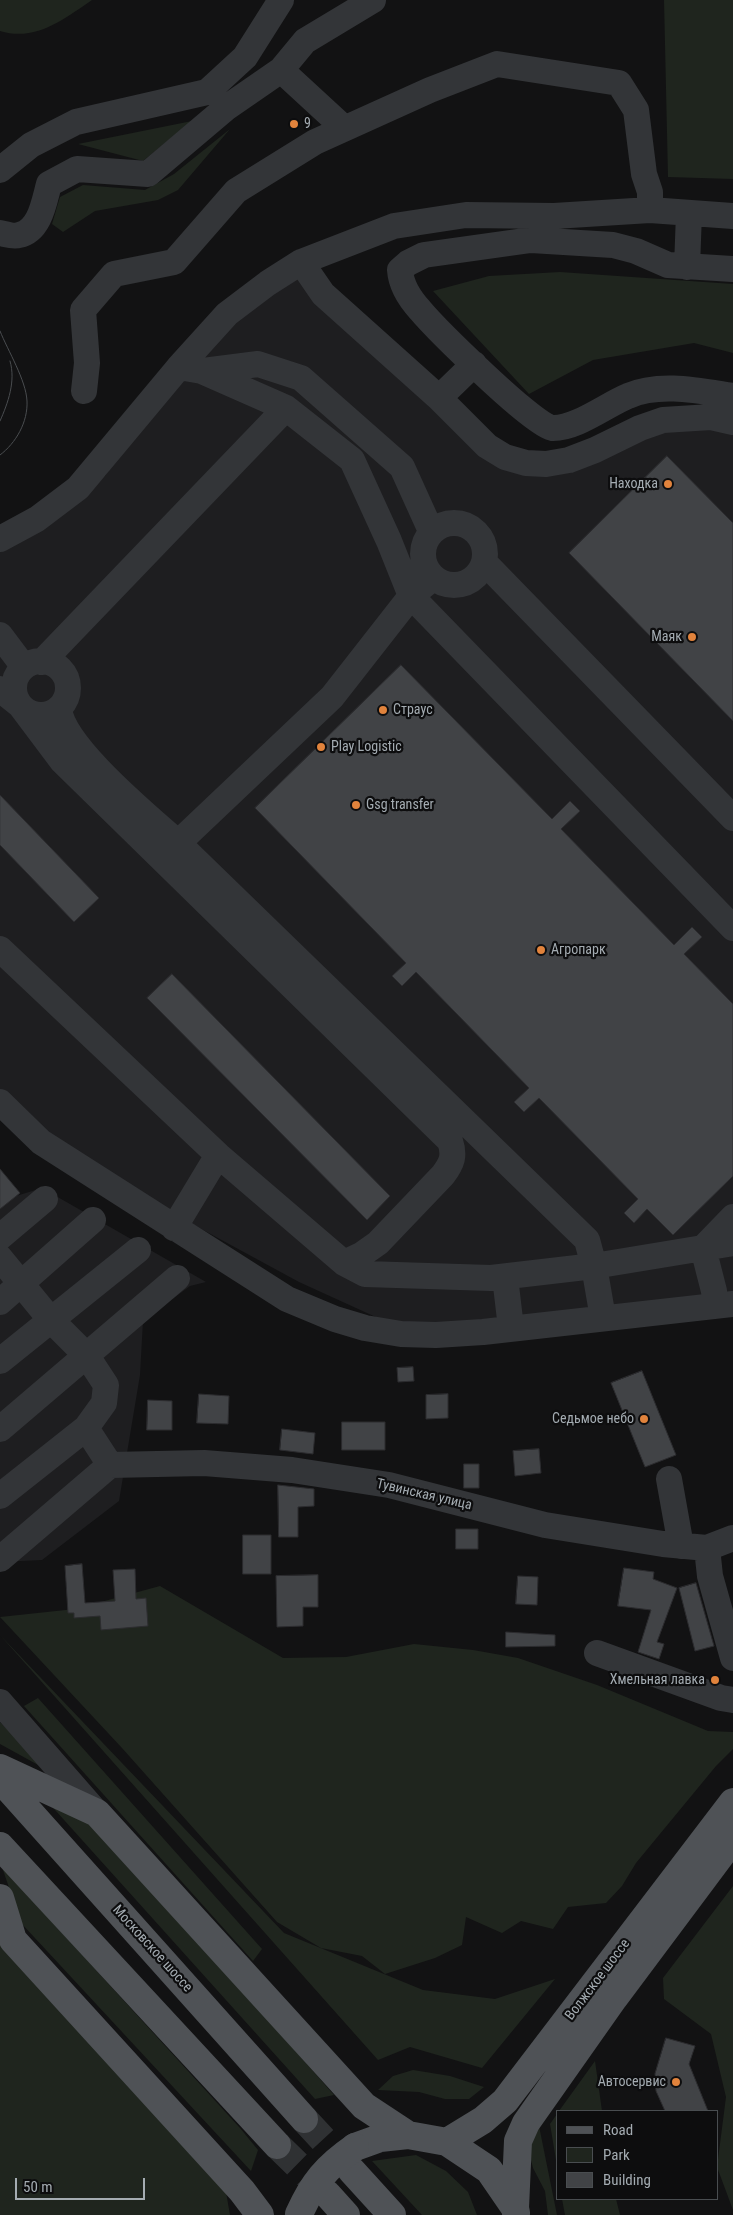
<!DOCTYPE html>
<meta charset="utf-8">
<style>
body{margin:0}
#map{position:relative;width:733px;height:2215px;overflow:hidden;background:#121213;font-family:"Roboto Condensed",sans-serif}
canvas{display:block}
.legend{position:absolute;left:556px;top:2110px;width:162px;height:90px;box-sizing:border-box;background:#0d0d0e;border:1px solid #494d50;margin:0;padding:6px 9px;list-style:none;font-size:15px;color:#a4acb2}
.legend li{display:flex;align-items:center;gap:10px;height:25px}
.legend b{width:25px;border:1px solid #494d50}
.scale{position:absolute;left:15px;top:2178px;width:130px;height:22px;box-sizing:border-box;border:2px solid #a4acb2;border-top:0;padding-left:6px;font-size:15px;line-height:18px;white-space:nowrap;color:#a4acb2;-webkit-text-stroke:4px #0d0d0e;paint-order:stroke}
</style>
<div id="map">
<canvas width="733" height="2215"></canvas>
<ul class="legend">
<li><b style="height:6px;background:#4f5256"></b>Road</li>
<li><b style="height:14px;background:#1f251e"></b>Park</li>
<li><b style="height:14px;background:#414346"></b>Building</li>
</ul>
<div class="scale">50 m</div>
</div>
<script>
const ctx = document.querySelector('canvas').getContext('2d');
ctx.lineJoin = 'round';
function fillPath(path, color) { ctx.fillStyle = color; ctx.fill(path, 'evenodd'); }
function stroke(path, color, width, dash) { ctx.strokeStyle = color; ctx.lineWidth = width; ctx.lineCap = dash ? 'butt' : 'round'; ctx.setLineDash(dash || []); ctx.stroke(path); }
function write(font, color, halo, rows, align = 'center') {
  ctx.font = font + ' "Roboto Condensed",sans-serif'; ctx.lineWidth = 4.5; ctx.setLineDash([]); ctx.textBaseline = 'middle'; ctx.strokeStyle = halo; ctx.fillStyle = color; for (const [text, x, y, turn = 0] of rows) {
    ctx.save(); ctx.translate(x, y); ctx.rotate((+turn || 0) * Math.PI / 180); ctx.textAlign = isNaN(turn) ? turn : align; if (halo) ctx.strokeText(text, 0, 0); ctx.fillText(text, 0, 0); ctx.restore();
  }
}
const built = new Path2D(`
 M301,262L487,446L546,464L687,417L733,427V1301L413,1334L299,1282L41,1142L0,1102V535L105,476L179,367Z
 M42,1188L206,1282L190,1286L143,1321L140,1375L119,1501L42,1560L0,1562V1201Z`);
const green = new Path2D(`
 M0,0H92C64,19 36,42 0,31Z
 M664,0H733V179L668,177Z
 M192,121L143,161L78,144Z
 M230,129L178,190L158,200L95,211L63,232L52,224L60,197L83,185L145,190L174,174Z
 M560,272L733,284V353L694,343L593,360L529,394L433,291L489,276Z
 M160,1586L283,1658L346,1657L414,1644L473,1650L518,1658L597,1685L708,1731L733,1732V1749L716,1766L636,1863L622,1886L606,1903L568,1907L553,1929L521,1921L502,1933L466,1917L462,1945L435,1958L385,1974L362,1956L321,1948L277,1922L122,1748L0,1617L75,1609Z
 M0,1635L284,1933L423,1990L495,1999L555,1979L482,2068L410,2047L378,2060Z
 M38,1698L262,1949L253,1961L24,1706Z
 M0,1722L49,1771L0,1744Z
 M29,1781L80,1805L334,2095L315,2099Z
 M2,1867L240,2128L258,2150L251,2171L21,1923Z
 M733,1886V2210L717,2167L726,2097L711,2034L664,1999L663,1978Z
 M0,1898L13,1940L222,2169L230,2215H0Z
 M595,2061L602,2111H559Z
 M413,2070L450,2076L484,2087L469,2099H445L419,2092L378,2090L393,2076Z
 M557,2114V2166L550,2124Z
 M538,2121L557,2215H548L545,2191L533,2168L523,2129Z
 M416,2155L446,2171L468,2192L477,2215H422L372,2161Z
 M562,2199H616L620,2215H565Z`);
const building = new Path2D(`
 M667,456L733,523V721L569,553Z
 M401,665L552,819L570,801L580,811L561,829L674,945L692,927L702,937L684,954L733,1004V1176L673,1235L647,1209L634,1223L624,1213L638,1199L539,1098L524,1112L514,1102L529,1088L416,972L402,986L392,976L406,963L255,808Z
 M0,795L99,898L74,922L0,845Z
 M172,974L390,1196L367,1220L147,998Z
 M0,1169L20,1193L0,1209Z
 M413,1367L414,1381L398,1382L397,1368Z
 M642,1371L676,1455L645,1467L611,1383Z
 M199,1394L229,1396L228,1424L197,1423Z
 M448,1394V1418L426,1419V1395Z
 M148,1400L172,1401V1430H147Z
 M342,1422H385V1450H342Z
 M282,1429L315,1433L313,1454L280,1450Z
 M539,1449L541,1473L515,1476L513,1451Z
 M464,1464H479V1488H464Z
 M278,1485L314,1489V1506L298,1507V1537H279Z
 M456,1529H478V1549H456Z
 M243,1535H271V1574H243Z
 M82,1564L85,1603L115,1601L113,1570L135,1569L136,1599L146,1598L148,1626L101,1630L100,1616L74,1618V1613H68L65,1566Z
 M624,1568L654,1572L653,1579L677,1588L657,1642L664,1644L659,1659L638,1652L651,1610L618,1606Z
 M318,1575V1607H303V1626L277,1627L276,1576Z
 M518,1576L538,1577L537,1605L516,1604Z
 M696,1583L714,1646L695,1651L679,1588Z
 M506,1632L555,1635V1646L506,1647Z
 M666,2038L695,2046L689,2064L708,2111H665L656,2091L655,2074Z`);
const majorTunnel = new Path2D(`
 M304,2119L352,2171
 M277,2145L328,2195`);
const minor = new Path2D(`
 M281,70L344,128
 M0,170L31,145L76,122L207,92L245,57L281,0
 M0,233C6,234 13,237 19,235C40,231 44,202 49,184L77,169L148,174L226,108L281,70L305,41L373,0
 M301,262L323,294L439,398L487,446L505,457L526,463L546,464L569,460L595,450L640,428L663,420L711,417L733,422
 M687,267L689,213
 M733,269L668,265L636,251L613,245L531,240L424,255L408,263L400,270C401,285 410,299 420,310C436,329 534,426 552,428C576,429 606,405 628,396C660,382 700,391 733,396
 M179,367L202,371L286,408L352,460L389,541L411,596L733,928
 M203,371L258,364L301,378L402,467L431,531
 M84,391L87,363L83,310L114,274L174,262L236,191L315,142L430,90L497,64L619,83L636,110L644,174L650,192V210
 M439,398L474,364
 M423 554a31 31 0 1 1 62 0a31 31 0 1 1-62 0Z
 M0,539L37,519L78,488L179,367L227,314L268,283L301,262L394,226L466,215L554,216L650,210L733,216
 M484,562L733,818
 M0,635L24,667
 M14 688a27 27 0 1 1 54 0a27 27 0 1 1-54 0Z
 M42,662L286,408
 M0,689L20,705L62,761L450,1141C455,1156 452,1163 443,1175L378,1243L361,1255L344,1263
 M59,708C62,746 148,816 178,843L332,697L411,596L433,578
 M178,843L587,1240L594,1266L733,1243
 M0,949L218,1155
 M0,1102L41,1142L287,1299L335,1319L365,1328L401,1334L436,1335L483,1332L733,1304
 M174,1228L218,1155L344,1263L365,1274L491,1278L594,1266L603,1318
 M0,1237L45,1199
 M0,1258L50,1319L87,1356L106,1385L104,1403L86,1428L110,1465
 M505,1277L511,1328
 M0,1302L93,1220
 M715,1306L714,1291L703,1248L733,1217
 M0,1361L138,1250
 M0,1429L177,1278
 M110,1465L204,1463L292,1470L389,1485L545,1525L663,1544L707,1548L733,1538
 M669,1479L681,1546
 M0,1496L86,1428
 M707,1548L710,1576L733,1658
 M0,1559L110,1465
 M597,1653L721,1698L733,1700
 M0,1702L97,1813`);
const major = new Path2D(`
 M0,1768L97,1813L364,2106L408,2135
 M0,1779L304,2119
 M0,1846L277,2145
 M0,1898L13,1940L242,2191L260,2215
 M447,2142L483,2120L505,2101L733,1802
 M355,2147L380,2138L408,2135L447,2142L489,2170L515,2208L516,2213
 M352,2171L392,2215
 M328,2195L346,2215
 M515,2208L518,2141L526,2123L614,1998L733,1839`);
const tram = new Path2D(`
 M0,331C8,351 26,380 27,401C28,422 16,443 0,455
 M0,421C8,403 16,381 10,361`);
const majorBridge = new Path2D(`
 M299,2214C313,2183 326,2167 355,2147`);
const markers = [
 [294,124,5,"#e1833c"],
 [668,484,5,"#e1833c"],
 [692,637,5,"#e1833c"],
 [383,710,5,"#e1833c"],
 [321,747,5,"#e1833c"],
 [356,805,5,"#e1833c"],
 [541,950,5,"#e1833c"],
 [644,1419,5,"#e1833c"],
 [715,1680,5,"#e1833c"],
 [676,2082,5,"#e1833c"]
];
const poiNames = [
 ["9",304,124],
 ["Находка",658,484,"right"],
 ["Маяк",682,637,"right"],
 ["Страус",393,710],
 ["Play Logistic",331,747],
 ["Gsg transfer",366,805],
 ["Агропарк",551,950],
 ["Седьмое небо",634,1419,"right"],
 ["Хмельная лавка",705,1680,"right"],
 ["Автосервис",666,2082,"right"]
];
const streetNames = [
 ["Тувинская улица",424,1495,13],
 ["Московское шоссе",152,1949,48],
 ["Волжское шоссе",598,1980,-53]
];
fillPath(built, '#1e1e20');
fillPath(green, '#1f251e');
fillPath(building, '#414346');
stroke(building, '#2c2c2f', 1);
stroke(majorTunnel, '#2f3133', 28, [28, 14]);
stroke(minor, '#333538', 26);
stroke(major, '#4f5256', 28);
stroke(tram, '#4a4d50', 1);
stroke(majorBridge, '#4f5256', 28);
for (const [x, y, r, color] of markers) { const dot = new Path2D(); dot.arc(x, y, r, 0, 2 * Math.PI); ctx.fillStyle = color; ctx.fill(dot); stroke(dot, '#0d0d0e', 2); }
write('14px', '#a4acb2', '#0d0d0e', poiNames, 'left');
write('14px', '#a4acb2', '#0d0d0e', streetNames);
</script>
